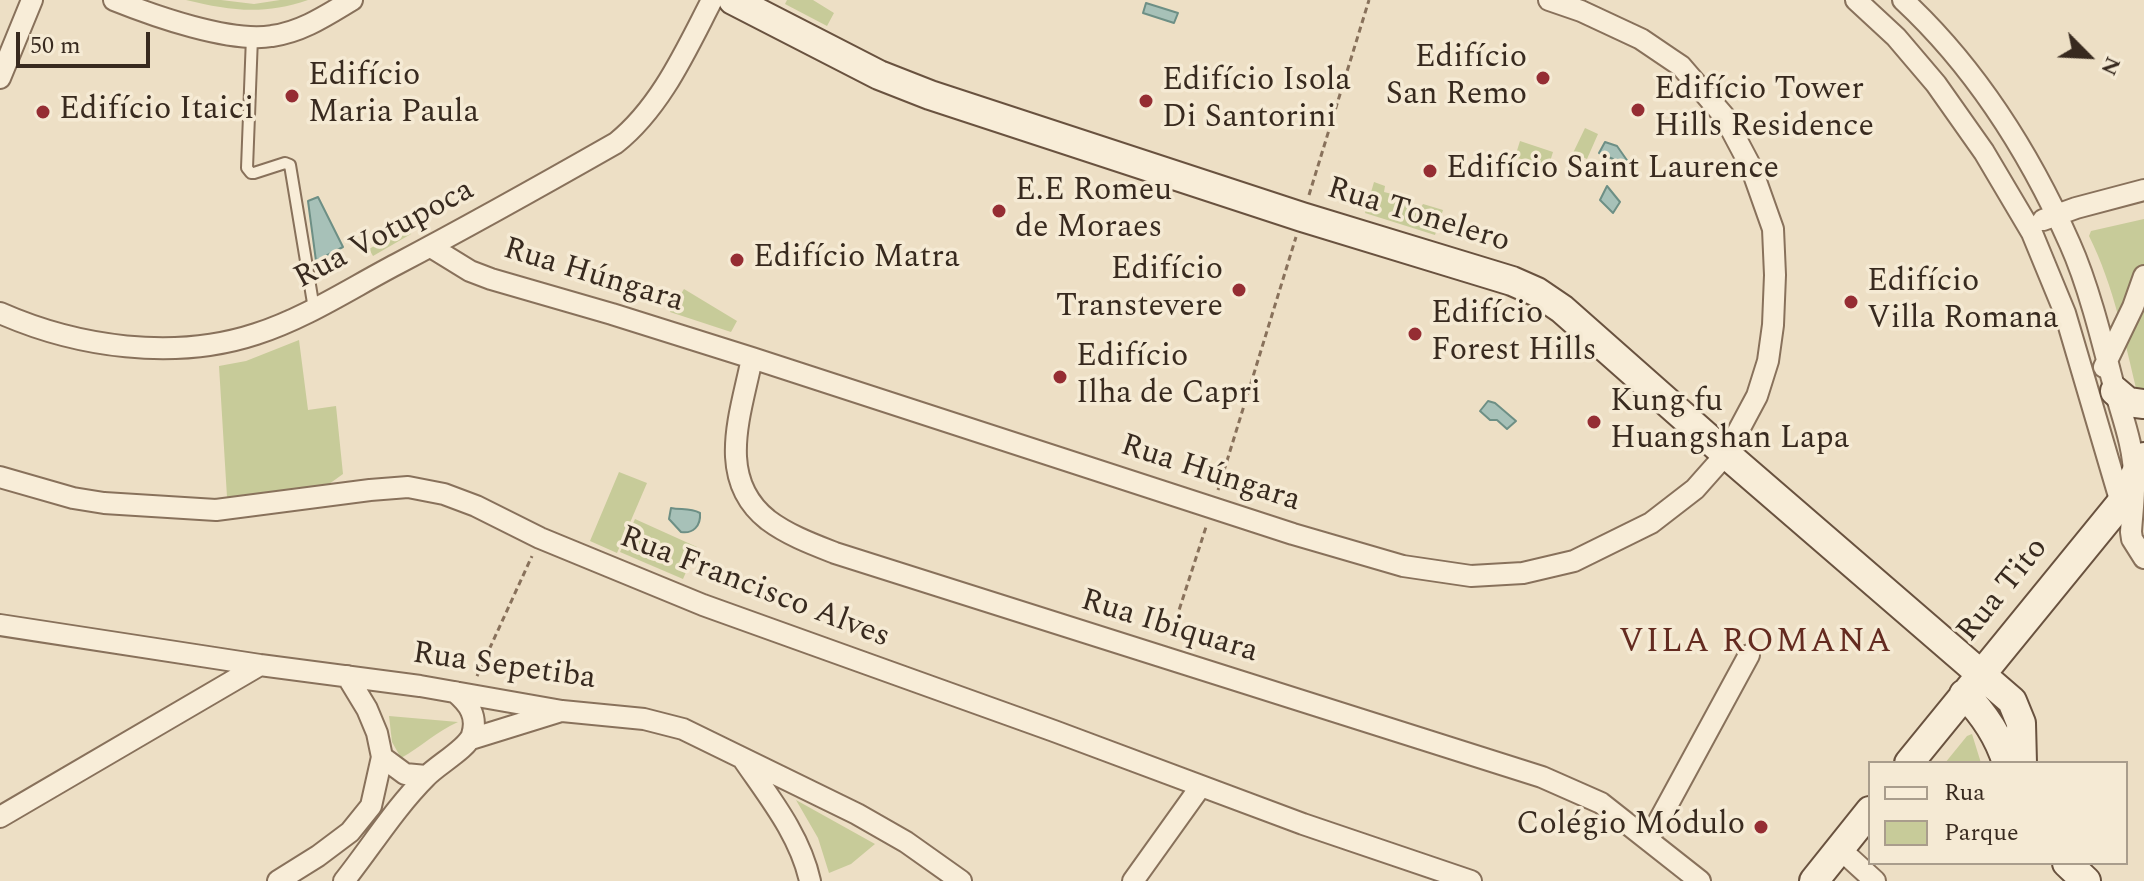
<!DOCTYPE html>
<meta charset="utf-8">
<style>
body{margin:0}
#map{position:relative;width:2144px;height:881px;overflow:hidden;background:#eddfc5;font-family:Spectral,serif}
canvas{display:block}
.legend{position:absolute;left:1868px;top:761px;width:260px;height:104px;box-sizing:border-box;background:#f5ead4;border:2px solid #a99d8c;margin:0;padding:10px 14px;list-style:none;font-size:24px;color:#382a1f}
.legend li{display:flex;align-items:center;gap:16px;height:40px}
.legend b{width:40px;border:2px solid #a99d8c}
.north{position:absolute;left:2048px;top:16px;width:80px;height:80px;-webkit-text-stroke:6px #f5ead4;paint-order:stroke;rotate:114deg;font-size:22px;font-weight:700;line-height:32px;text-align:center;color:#382a1f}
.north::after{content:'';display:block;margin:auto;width:28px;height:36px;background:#382a1f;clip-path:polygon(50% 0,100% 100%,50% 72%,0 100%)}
.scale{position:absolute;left:16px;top:32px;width:134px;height:36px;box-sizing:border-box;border:4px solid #382a1f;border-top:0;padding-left:10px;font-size:24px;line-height:28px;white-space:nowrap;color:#382a1f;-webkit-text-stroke:6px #f5ead4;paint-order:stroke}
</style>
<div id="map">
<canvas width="2144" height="881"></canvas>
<ul class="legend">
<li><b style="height:10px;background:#f8edd8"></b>Rua</li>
<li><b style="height:22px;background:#c7cb99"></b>Parque</li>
</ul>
<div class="north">N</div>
<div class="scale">50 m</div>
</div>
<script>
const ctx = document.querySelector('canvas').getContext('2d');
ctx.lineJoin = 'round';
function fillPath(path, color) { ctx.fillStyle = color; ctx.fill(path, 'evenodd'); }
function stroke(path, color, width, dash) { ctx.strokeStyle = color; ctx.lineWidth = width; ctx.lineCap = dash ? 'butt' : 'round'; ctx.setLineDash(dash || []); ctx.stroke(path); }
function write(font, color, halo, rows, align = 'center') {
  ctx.font = font + ' Spectral,serif'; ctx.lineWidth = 7; ctx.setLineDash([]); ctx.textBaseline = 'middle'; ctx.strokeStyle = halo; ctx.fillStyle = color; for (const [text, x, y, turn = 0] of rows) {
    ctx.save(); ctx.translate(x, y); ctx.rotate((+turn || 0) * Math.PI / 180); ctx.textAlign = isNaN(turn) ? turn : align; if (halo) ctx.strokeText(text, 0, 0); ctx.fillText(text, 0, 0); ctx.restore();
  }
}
const green = new Path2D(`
 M186,0H221L254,4L280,0H308C264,15 231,11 186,0Z
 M787,0H813L834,13L827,26L785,4Z
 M1585,128L1598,134L1587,159L1573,153Z
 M1520,141L1553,152L1548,168L1515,157Z
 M1374,182L1385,186L1384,192L1392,194V198L1421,207L1423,204L1443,210L1435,235L1365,213Z
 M2144,219V392L2138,396C2125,343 2114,286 2089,236L2091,231Z
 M408,227L411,234L373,256L369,249Z
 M684,289L737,321L731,332L670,312Z
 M299,340L308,410L336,406L343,474L329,484L227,497L219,366L246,361Z
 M619,472L647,483L617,553L590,541Z
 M635,519L697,547L683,579L620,552Z
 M389,716L458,722C437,731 421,747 401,758L392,742Z
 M1972,734L1981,763H1945L1967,736Z
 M796,800L875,844L851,864L829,873L818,838Z`);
const water = new Path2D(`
 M1146,3L1178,13L1174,23L1143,13Z
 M1605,142L1617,146L1631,166L1625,172L1613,159L1599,153Z
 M1607,186L1620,202L1613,213L1600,200Z
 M318,197L343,247L316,261L308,201Z
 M1488,401L1495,403L1516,421L1507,429L1497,420H1490L1480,411Z
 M671,508C682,510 690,508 700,513C701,526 693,534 681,532L669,519Z`);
const path = new Path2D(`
 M1309,195L1369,0
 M1218,490L1296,237
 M1170,638L1206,527
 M477,676L532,556`);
const lane = new Path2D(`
 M252,37L247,168L251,173H254L285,163L290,165L314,309`);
const street = new Path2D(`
 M114,0C154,16 230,43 272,36C302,32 327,15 352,0
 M1856,0L1896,37L1936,84L1984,152L2032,233L2065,313L2121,503
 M1903,0C1975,67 2030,154 2070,244C2088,284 2102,340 2113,383C2121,414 2134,445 2134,477C2135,495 2132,514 2131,532L2132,539L2144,558
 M0,78L32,0
 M2043,220L2076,208L2144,190
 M431,247L470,271L491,279L612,314L752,358L1293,534L1403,566L1471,576L1523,573L1574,561L1651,523L1695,489L1726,454L1757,396L1768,361L1773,325L1775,275L1773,229L1751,167L1724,116L1681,66L1672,60L1641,39L1581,11L1549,0
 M0,313C77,347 174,361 256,334C306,318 351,288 397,264C471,225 544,184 616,143C661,107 686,50 712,0
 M752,358C741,414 715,478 768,520C788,535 812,544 835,553L1542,777L1601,803L1700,881
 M2104,367L2133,307L2144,276
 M0,477L73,498L104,503L216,510L370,490L408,487L444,494L476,506L540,538L703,605L1054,731L1303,824L1471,881
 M0,625L260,665L420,686L562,711L644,719L683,729L857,814L906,842L961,881
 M471,739L558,712
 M382,757L405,774L426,776
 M743,759C769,797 800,835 810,881
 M0,817L260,665
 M1649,839L1749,655
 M1840,849L1875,881
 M278,881L318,856L350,832L371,806L382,757L377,733L367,709L347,676
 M344,881C371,847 395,808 426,777C437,765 467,749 472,735C478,716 469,704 455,692
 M1133,881L1201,786`);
const secondary = new Path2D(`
 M733,0L879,75L930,95L1302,217L1512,281L1537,292L1562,309L1726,454L2012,701L2021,723L2022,763
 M2115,391L2128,402L2144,404
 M1964,694C1983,713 1999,737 2007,763
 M1909,763L2121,503L2144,457
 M2067,863L2086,881
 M1814,881L1870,811`);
const markers = [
 [1543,78,8,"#952d33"],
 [292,96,8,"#952d33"],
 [1146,101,8,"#952d33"],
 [1638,110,8,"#952d33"],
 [43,112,8,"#952d33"],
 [1430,171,8,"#952d33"],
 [999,211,8,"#952d33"],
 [737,260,8,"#952d33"],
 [1239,290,8,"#952d33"],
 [1851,302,8,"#952d33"],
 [1415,334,8,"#952d33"],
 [1060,377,8,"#952d33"],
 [1594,422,8,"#952d33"],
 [1761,827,8,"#952d33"]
];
const poiNames = [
 ["Edifício",1527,60,"right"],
 ["San Remo",1527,97,"right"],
 ["Edifício",308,78],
 ["Maria Paula",308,115],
 ["Edifício Isola",1162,83],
 ["Di Santorini",1162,120],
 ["Edifício Tower",1654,92],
 ["Hills Residence",1654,129],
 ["Edifício Itaici",59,112],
 ["Edifício Saint Laurence",1446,171],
 ["E.E Romeu",1015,193],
 ["de Moraes",1015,230],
 ["Edifício Matra",753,260],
 ["Edifício",1223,272,"right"],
 ["Transtevere",1223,309,"right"],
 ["Edifício",1867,284],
 ["Villa Romana",1867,321],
 ["Edifício",1431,316],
 ["Forest Hills",1431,353],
 ["Edifício",1076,359],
 ["Ilha de Capri",1076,396],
 ["Kung fu",1610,404],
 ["Huangshan Lapa",1610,441],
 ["Colégio Módulo",1745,827,"right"]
];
const streetNames = [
 ["Rua Tonelero",1418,217,17],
 ["Rua Votupoca",385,236,-28],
 ["Rua Húngara",593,277,17],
 ["Rua Húngara",1210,475,18],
 ["Rua Francisco Alves",754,589,21],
 ["Rua Tito",2004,591,-51],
 ["Rua Ibiquara",1169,628,17],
 ["Rua Sepetiba",504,668,8]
];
const neighbourhoodNames = [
 ["VILA ROMANA",1756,644]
];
fillPath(green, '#c7cb99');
fillPath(water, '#a7c1b8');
stroke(water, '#6d8f85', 2);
stroke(lane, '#88715b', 14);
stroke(street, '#88715b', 24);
stroke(secondary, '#69523f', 32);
stroke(path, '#88715b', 3, [6, 4]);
stroke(lane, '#f8edd8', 10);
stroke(street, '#f8edd8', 20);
stroke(secondary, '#f8edd8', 28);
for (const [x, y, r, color] of markers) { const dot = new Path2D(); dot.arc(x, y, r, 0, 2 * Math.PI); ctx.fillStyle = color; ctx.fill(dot); stroke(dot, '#f5ead4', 3); }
write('32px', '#382a1f', '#f5ead4', poiNames, 'left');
write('32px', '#382a1f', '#f5ead4', streetNames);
ctx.letterSpacing = '2px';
write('34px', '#642b20', '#f5ead4', neighbourhoodNames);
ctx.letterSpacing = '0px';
</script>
